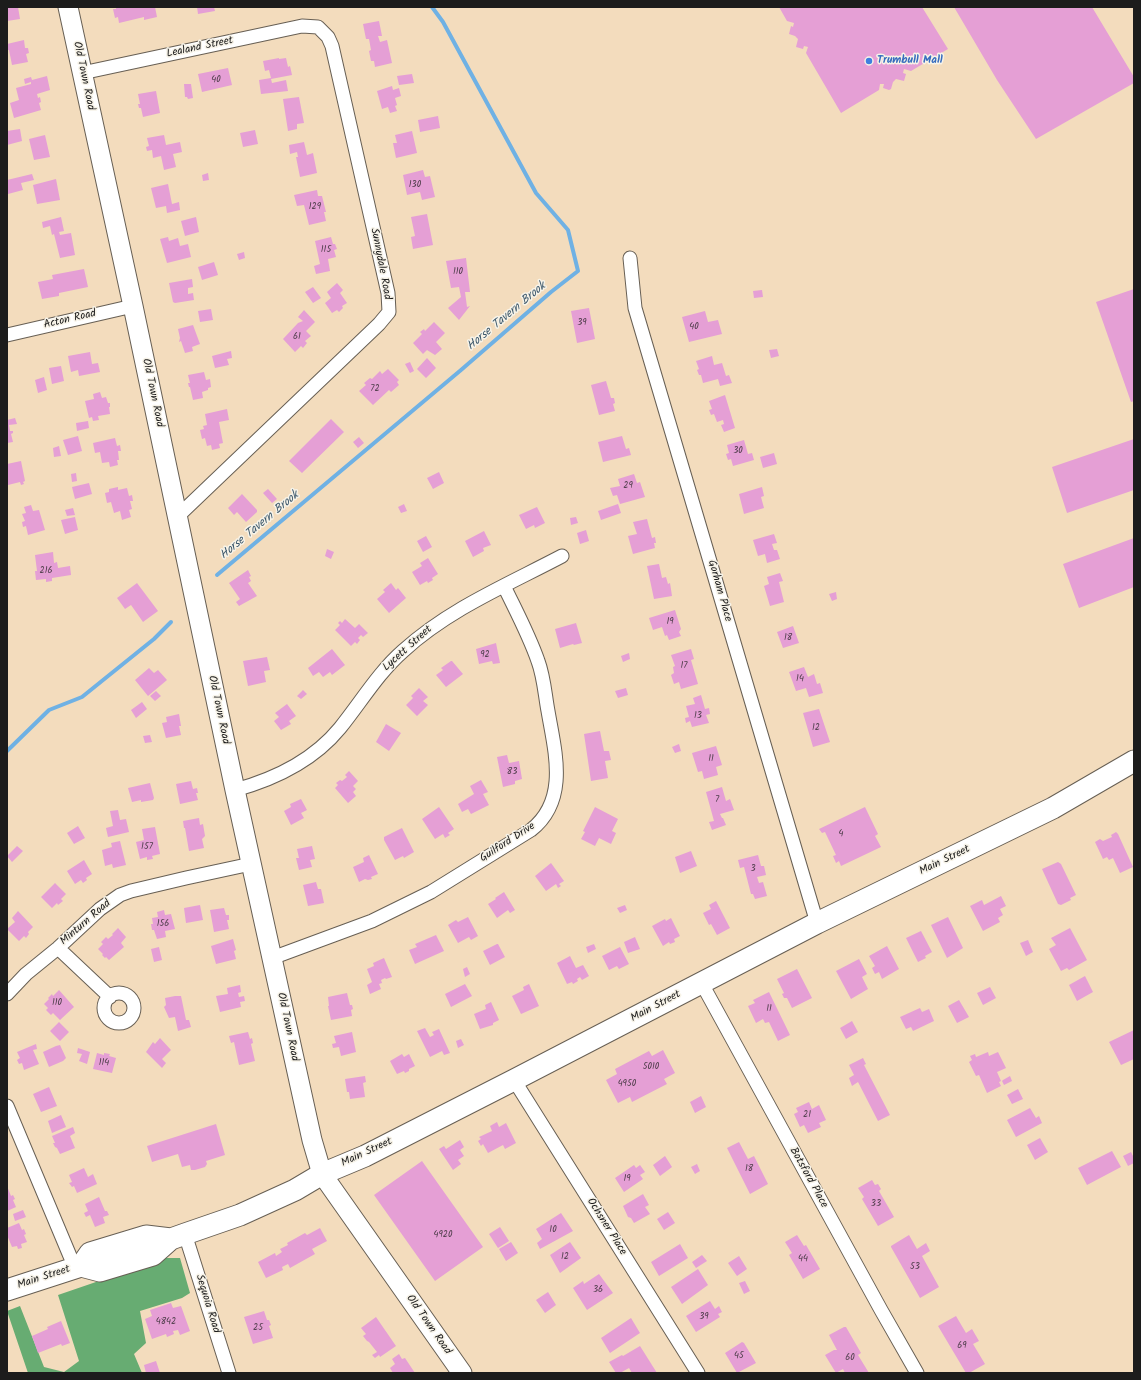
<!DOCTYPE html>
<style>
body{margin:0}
#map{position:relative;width:1141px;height:1380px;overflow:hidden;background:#f3dcbd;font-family:Kalam,sans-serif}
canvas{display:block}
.frame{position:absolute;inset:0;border:8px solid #1c1c1c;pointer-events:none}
</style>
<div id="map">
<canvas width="1141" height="1380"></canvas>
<div class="frame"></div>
</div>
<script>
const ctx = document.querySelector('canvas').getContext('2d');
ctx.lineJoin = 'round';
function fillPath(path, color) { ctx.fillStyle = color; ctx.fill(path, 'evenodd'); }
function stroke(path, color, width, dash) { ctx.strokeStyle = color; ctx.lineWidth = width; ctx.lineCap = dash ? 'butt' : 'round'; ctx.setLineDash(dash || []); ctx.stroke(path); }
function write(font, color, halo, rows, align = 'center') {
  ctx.font = font + ' Kalam,sans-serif'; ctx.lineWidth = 3; ctx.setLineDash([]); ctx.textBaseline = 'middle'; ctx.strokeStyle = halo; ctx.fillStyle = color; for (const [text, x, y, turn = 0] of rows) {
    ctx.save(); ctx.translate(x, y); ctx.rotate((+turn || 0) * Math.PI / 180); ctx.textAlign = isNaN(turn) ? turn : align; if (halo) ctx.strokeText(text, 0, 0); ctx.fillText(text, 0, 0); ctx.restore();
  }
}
const forest = new Path2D(`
 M166,1258H180L190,1293L182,1298L140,1311L146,1343L134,1354L142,1373H28L7,1311L20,1306L44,1367L64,1372L79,1361L58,1295Z`);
const stream = new Path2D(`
 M217,575L461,370L551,292L578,271L568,230L536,193L443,22L432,7
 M7,751L49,710L82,697L154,639L171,622`);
const building = new Path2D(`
 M7,7H18L20,19L7,21Z
 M116,7H155L157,17L144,20V17L119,23L118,17L115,18L113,9H116Z
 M197,7H214L215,11L198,14Z
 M779,7H922L948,49L911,71L904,69L903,73L906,74L904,81L896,79L893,82L891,89L889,90L883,88L884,84H880L879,90L841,113L806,53L808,47L804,46L803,49L796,47L798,39L795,36L789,34L791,26L793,27L794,23L787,21Z
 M954,7H1092L1134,77V83L1036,139L997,80Z
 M379,21L382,36H378L380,42L387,40L392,63L375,67L374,61H371L369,51L371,50L369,39H366L363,24Z
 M24,40L25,48H28L29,53L26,54L28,62L12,65L9,50H7V44Z
 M279,58V59L286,58L288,67L290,66L292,75L271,79L272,83L286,80L288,91L261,94L259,80L271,78L269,70L265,71L263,61Z
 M228,68L232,85L202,92L198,74Z
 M412,74L414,83L399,85L397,76Z
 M47,76L50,90L37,94L38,98L40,97L41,102L39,103L41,110L14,118L10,103L19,100L16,88L31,84V82L25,84L24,79L31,77L32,80Z
 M184,84H191L193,98L188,99L187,97H185Z
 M392,86L393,90L399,88L401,96L395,98L397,105L395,106L397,111L390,113L388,107L382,109L377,91Z
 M156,91L160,113L143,117L141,108H139L138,104H140L138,94Z
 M299,97L304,123L297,124V129L288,131L283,99Z
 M438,116L440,128L420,132L418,120Z
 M20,129L22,141L7,145V131Z
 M255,130L258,144L243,147L240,133Z
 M412,131L417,153L396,158L393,143H397L395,135Z
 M45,135L50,157L34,160L29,139Z
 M164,135L166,145L180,142L182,152L173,154L176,167L164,170L161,156L153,158L152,150L147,151L146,147L149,146L147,138Z
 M304,142L307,155L313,153L317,173L300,177L296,157H298L297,152L290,154L289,145Z
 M423,170L425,177L430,176L435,197L422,200L420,192L407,195L403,175Z
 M208,173L209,180L203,181L202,175Z
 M32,174L34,180L21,183L23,190L8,194L7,180Z
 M56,179L60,200L37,204L33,185Z
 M168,184L172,204L179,202L180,210L167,213L166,206L156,208L151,188Z
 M317,190L318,196H322L326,212H324L326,221L309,225L304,205L297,206L294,195Z
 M427,214L433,245L413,249L411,237L415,236L411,217Z
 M61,217L64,231L59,232L60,235L71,233L75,255L60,258L54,234L52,235L50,226L43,228L42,222Z
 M196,217L199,232L185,236L181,221Z
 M168,237L169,241L178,238L180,246L188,244L191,257L167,263L160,239Z
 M331,237L333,244H335L337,249L334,250L336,257L328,259L330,271L316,274L314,266L320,264L315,241Z
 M244,252L245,258L239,260L237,254Z
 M466,258L470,292H465L467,307L470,306L459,320L448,308L461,297L459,287L451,288L446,261Z
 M214,262L218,275L202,280L198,267Z
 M84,269L88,287L59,293V296L42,299L38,282L53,279L52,275Z
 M192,279L193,287L188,288V294L193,293L194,300L175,303L173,302L169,283Z
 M337,283L343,290L340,293L347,303L342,306L343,308L339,312L337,310L332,313L325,303L331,298L327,292Z
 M313,287L321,298L313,303L305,292Z
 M1134,289V401L1131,402L1096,302Z
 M762,290L763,297L754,298L753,291Z
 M589,308L595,339L577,343L571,311Z
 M211,309L213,320L200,322L198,311Z
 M304,310L315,322L306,331L311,336L305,341L307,343L303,348L301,346L295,352L283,339L298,323L303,321L298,317Z
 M705,311L708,322L718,320L722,334L689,342L682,317Z
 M434,322L445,333L436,342L442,349L435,355L427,350L423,354L413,343L422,334L420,332L424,329L425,331Z
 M193,325L200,344L192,347L193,351L185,353L181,341L179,342L180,338L178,329Z
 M777,349L779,356L771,358L769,350Z
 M231,351L232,358L227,359L229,365L215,368L212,356Z
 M90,352L92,364L98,363L100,372L79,376L78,370L71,372L68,356Z
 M712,356L714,365L722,363L726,376L729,375L732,383L720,386L718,379L703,383L701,375H699L697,370L699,369L696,361Z
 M427,358L436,368L426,378L417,369Z
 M410,362L414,371L410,373L405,364Z
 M61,366L64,381L52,384L49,368Z
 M388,369L399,380L397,382L399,385L391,392L389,390L373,405L359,391L366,385L364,383L370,378L372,379L380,371L382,374Z
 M204,372L206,380L210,379L211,387L208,388V390L202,392L203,398L193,400L190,387H189L188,383H190L188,375Z
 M44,377L47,390L38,393L35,380Z
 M606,381L611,398H614L615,403L613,404L615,411L599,415L591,385Z
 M100,392L102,398L106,397L108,403H110V407H109L110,414L98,416L99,420L93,421L92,417L89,418L85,401L94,399L93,394Z
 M725,395L735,428L724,432L721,425L724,424L723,420L717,422L714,414L711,415L709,410L712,409L709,401Z
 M227,409L229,420L219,422L223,443L219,444L220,448L212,450L211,445L207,446L205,438L202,439L200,430L204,429L203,426L207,425L205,414Z
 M15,418L17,424L9,425L10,431H13V433L11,434L13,442L7,443V420Z
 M331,419L344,432L302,473L289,461Z
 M88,421L89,428L77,431L76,423Z
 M78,436L82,451L68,455L63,440Z
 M622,436L626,449L629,448L631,455L603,462L598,442Z
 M359,437L364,443L358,448L353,442Z
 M115,438L117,446L120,445L121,451H118L119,460H117L118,465L110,467L109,462L102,463L100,452L95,453L93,443Z
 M1134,439V490L1067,513L1052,467Z
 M744,440L748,454L752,453L754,460L733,466L731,459L728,460L726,454L729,453L727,445Z
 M59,446L61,456L54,457L53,448Z
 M774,453L777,464L763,468L760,457Z
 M21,461L25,481L23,482L24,484L21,485L20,482L8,485L7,464Z
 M439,472L444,483L433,489L427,478Z
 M76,473L77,481L72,482L71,474Z
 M634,474L637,483L640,482L645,497L620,504L617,495L613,496L610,488L620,486L618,479Z
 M89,483L92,494L75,499L72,487Z
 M118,487V490L127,488L129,496L132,495L133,501H130L132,509L129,510L131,517L122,520L120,511L114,513L111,502L107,503L105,493L109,492V489Z
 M762,487L764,496L761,497L764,508L744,514L739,494Z
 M268,489L277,499L272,503L263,493Z
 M242,494L257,510V512L246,522L237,512L234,515L228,508Z
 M404,504L407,511L401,513L398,507Z
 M618,504L621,513L601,520L598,511Z
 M31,505L33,511L39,510L45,530L28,535L26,526L23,527L22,522L25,521L22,514L26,513L24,507Z
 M537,507L545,523L535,528L534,525L526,529L519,515Z
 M73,508L75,515L67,516L65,510Z
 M75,517L78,530L65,534L61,520Z
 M576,517L578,523L571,525L570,518Z
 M647,519L652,538L655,537L656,543H654L655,548L633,554L628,536L637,534L633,522Z
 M586,530L589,541L580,544L577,533Z
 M484,531L491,545L483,548L484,551L473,557L465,541Z
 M774,534L777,543L772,544L774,550H777L780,559L767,563L765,554L758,556L753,540Z
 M426,536L432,547L423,552L417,541Z
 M1134,538V587L1079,608L1063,564Z
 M327,549L334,552L331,559L325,556Z
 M53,552L54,563L57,562L58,568L70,566L71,575L52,578V581L46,582V579L36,580L35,571H37L35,555Z
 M428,558L438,574L432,578L433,580L428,583L427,581L420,585L412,572L422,566L420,563Z
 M659,564L662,578L666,577L668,584L670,583L672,596L654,599L647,566Z
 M248,570L251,576L249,577L251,581L248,583L257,596L239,606L236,602L240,599L229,583Z
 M780,573L783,581L779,582L784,602L770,606L764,586L769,584L767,577Z
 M137,583L158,611L143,622L131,605L125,609L117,598Z
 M391,583L396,590L398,588L406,598L389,613L377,599L385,592L383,590Z
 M836,592L837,599L832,601L829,594Z
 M675,610L681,629L679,632L681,636L669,640L667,635L665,636L662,627L653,630L649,618Z
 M345,619L355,628L359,624L368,633L363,637L361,635L358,638L360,640L357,644L355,642L351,646L335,630L340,625L338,623L340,621L342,623Z
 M576,623L582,643L574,645L573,644L560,648L555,629Z
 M793,626L799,643L783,648L777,632Z
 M496,643L500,663L493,664L492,661L479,664L476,649Z
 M332,649L345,665L332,675L330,672L323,677L319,672L313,676L308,668Z
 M691,649L694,659L691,660L698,684L681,689L679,682L674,684L671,675L674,673L673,667L675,666L671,655Z
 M629,653L630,659L623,662L621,656Z
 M267,657L270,670L264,671L266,682L248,686L243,661Z
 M451,661H452L463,674L446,687L436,675L443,670L441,668Z
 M804,667L808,677L814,674L817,684L820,683L823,693L809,697L806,688L796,691L789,672Z
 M149,668L154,673L158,670L167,680L148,696L135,680Z
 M419,688L428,697L423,701L428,705L417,716L406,705L413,698L411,696Z
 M626,688L628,695L618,698L615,691Z
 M303,690L307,694L301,699L297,696Z
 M156,691L161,696L155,701L150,696Z
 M701,695L705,709L709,708L710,714L706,715L709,723L692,727L690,721L686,723L685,718L689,717L686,706L695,704L693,698Z
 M142,702L147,709L136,718L131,710Z
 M287,704L296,716L289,721L291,724L281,730L274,721L279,717L275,713Z
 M819,709L830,742L813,747L803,713Z
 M179,714L181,726H179L181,735L166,738L162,723L167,722L166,717Z
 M386,724L401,733L389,751L376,742Z
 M600,731L604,751H609L611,760L605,761L608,778L591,781L584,734Z
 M150,735L152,742L145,743L143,736Z
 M679,744L681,751L675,753L672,747Z
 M716,746L722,765L716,767L718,775L704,779L702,771L698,772L692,753Z
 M507,755L509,763L519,761L522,779L515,781V784L503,787L497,757Z
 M349,771L358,781L353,786L356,789L353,792L356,796L348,803L335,788L338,785L336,783L340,780L342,781L347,777L345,775Z
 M481,780L488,792L483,794L489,805L471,814L468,809L462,812L458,804L474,794L470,786Z
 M191,781L193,789L197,788L198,793H196L198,800L180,804L176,784Z
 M150,783L154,798L153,800L141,802V800L132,802L128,788Z
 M722,787L726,801L730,799L734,810L720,814L722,818H723L726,825L712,830L709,822L714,821L706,792Z
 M301,799L307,810L301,813L304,818L291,825L284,811L291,807L290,804Z
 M439,807L454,829L448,833L450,835L445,838L443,834L435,839L422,819Z
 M595,807L618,819L612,831L616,833L611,844L599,838L595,846L581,839L585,832L583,831Z
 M865,807L878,834L875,836L881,847L841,866L839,861L836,863L833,856L836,855L825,832L822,833L819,829Z
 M118,810L120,820L126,819L129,832L108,837L106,828L113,826L110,811Z
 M199,818L200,825L203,824L205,836L202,839L204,848L189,851L185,828H184L183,821Z
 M78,826L85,838L74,844L67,833Z
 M155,827L160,854L152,856L153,859L147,860V857L140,859L136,842L144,840L142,829Z
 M402,828L414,852L404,858L403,856L395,860L384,840V837Z
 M1116,832L1118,834L1133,867L1120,873L1113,858L1109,860L1107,857L1103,859L1095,842L1100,839L1103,841L1112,837L1111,835Z
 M120,841L126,865L113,868L112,864L105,866L102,850L112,847L111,843Z
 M17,846L23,851L12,862L7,856Z
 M312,846L315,859L310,860L312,867L299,870L296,858H299L297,849Z
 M691,851L697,866L680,873L675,857Z
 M369,855L378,874L371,877L372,879L368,880L365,879L359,882L353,867L364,862L363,858Z
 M758,855L761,866H764L766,875L757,877L759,883L763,882L767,896L755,899L753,894H751L744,867L740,868L738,860Z
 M84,860L92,874L86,878L87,880L83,883L81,880L75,884L67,871Z
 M1058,862L1061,864L1076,895L1070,898L1071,900L1061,905L1058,904L1042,869Z
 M551,863L564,881L559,884L561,886L558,888L556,884L546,891L535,876Z
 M316,882L318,889H321L324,903L308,906L303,885Z
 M55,883L66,894L61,899L63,901L58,905L57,903L52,908L41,897Z
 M504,892L515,910L510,913L508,910L497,918L488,904L496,899L495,898Z
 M1001,896L1006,906L1000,909L1003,915L998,918L1000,922L983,931L970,906L982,900L984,905Z
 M716,901L730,928L717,935L711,924L709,925L703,913L711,909L709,905Z
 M200,905L203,920L186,923L184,908Z
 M625,905L627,910L620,913L617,908Z
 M224,908L226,915H229V920H227L229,929L214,932L210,910Z
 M164,910L165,915L171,914L175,929L165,931L166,937L157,939L154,930H152L151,924H153L152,918L158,917L157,912Z
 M18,911L33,927L28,932L29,934L26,938L24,936L19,941L7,929L15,922L12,918Z
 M468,917L478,936L471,940L469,937L458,943L448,925L456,920L458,922Z
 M948,917L963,948L947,958L931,925Z
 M671,918L680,936L674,939L675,942L670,944L669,942L663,946L652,926L665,919L666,921Z
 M118,928L126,937L121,943L124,947L109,960L106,957L105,958L102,955L103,954L98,949L103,944L101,942L106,937L108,939L113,935L112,934Z
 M1070,928L1087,960L1069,970L1067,968L1061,971L1049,949L1056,945L1051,938Z
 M921,931L932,952L925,956L926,958L918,962L906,938Z
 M436,935L444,951L415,964L409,950L417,947L415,944Z
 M635,937L640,949L628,953L624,942Z
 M233,939L236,950L234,951L236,959L216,964L211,946Z
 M1028,940L1033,952L1026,956L1020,943Z
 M497,944H498L505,957L490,965L483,951Z
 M594,944L596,949L588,953L586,947Z
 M887,946L899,969L882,979L879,972L875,974L872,968L875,966L869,956Z
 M159,947L162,960L154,962L151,949Z
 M620,947L629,964L619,969L617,966L609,970L602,956Z
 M570,956L576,968L583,965L589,976L582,980L580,977L577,979L578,981L573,984L572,982L567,984L557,963Z
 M384,958L392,977L386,979L385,978L381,980L382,983L379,984L381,989L370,994L367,985L372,982L367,969L374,966L373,963Z
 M859,959L867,974L862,977L868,989L851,999L836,971Z
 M467,967L470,974L465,977L463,969Z
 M797,969L812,998L792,1008L787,998H784L782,994L784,993L777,979Z
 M1085,976L1093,992L1077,1001L1069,985Z
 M465,984L472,996L451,1007L445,994Z
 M529,984L539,1006L521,1014L512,996L524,990L523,987Z
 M240,985L241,992L238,993L239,997L244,996L245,1001L240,1002L241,1007L220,1012L216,996L228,994L227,988Z
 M990,987L996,998L983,1005L977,993Z
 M59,990L74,1007L60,1020L53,1013L51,1015L46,1010L48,1008L44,1004L49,999L48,998L52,994L53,996Z
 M769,992L790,1035L778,1041L769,1022L765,1023L763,1019L756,1023L748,1006L755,1003L753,1000Z
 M347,993L350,1005H352L353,1009L351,1010L352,1016L331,1020L328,1006H329L328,997Z
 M175,996H181L186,1020H189L191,1027L178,1031L175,1017L169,1018L164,1007L166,1005L165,998Z
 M959,1000L969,1017L957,1023L948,1006Z
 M491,1002L499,1020L493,1023V1025L480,1029L474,1014L486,1009L485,1005Z
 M920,1008L922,1012L929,1009L934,1021L913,1031L911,1027L906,1029L900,1017Z
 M852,1021L858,1032L846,1039L840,1028Z
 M59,1022L69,1032L60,1041L50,1031Z
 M425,1028L430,1037L434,1035L432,1032L439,1029L450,1053L444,1055L442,1051L430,1057L417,1031Z
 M1134,1030V1059L1121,1065L1109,1042Z
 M248,1032L250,1039L252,1038L253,1043L251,1044L255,1061L239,1065L234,1042L231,1043L229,1036Z
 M352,1032L356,1052L341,1056L339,1047L333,1048L332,1044L336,1043L334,1036Z
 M160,1038L171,1050L162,1059L166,1063L162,1068L146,1052L153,1042L155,1044Z
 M461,1039L464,1045L458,1048L456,1041Z
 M36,1044L37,1049L33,1050L39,1064L24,1070L22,1063L19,1064L17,1060L20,1058L17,1052Z
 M60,1045L66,1058L63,1061L49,1067L43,1052L56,1046Z
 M78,1048L90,1052L87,1064L79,1061L82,1054L77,1053Z
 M663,1050L675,1073L664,1079L667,1084L632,1102L630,1097L618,1103L606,1080L617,1074L615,1069L649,1051L652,1056Z
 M988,1052L989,1056L998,1052L1006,1068L997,1072L1001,1081L999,1082L1001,1086L987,1093L979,1075L976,1076L969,1062L972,1060L970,1056L975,1054L976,1057Z
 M97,1053L104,1055V1053L110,1054L109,1056L116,1058L112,1073L93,1069Z
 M402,1054L404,1057L409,1054L415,1066L409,1069V1071L405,1073L404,1071L397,1074L390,1061Z
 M863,1058L866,1064L864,1065L890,1115L878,1121L858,1082L852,1086L849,1078L854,1075L849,1065Z
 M365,1076L366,1082L363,1083L365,1097L350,1099L349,1092H347L345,1079Z
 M1010,1076L1012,1081L1004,1085L1002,1081L1003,1080Z
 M49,1087L57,1106L41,1112L33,1094Z
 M1018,1089L1023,1099L1012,1104L1007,1095Z
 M701,1096L706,1107L695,1113L690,1102Z
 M809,1102L812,1109L819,1105L826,1120L819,1123L821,1127L808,1133L804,1125L800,1127L794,1114L798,1112L796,1108Z
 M1030,1108L1036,1118L1039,1116L1042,1123L1016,1137L1007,1120Z
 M61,1115L66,1127L52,1133L48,1121Z
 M497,1122L499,1127L506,1123L516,1143L505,1149L503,1145L488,1153L483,1144L481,1146L478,1141L481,1139L479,1137L492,1131L490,1126Z
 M216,1124L225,1155L206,1161L207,1164L205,1167L195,1170H191L190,1165L182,1167L178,1154L152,1162L147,1146Z
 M73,1127L75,1133L70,1136L75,1148L60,1154L57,1148L55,1147L53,1143H55L52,1136Z
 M1040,1138L1048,1152L1035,1160L1027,1145Z
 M460,1140L464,1147L460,1150L464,1156L458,1160L461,1164L453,1170L439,1149L444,1146L446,1149Z
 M739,1142L748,1159L754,1156L768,1184L750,1194L727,1148Z
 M1112,1151L1121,1167L1087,1185L1078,1168Z
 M1131,1152L1134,1158V1163L1128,1166L1123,1156Z
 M665,1156L672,1167L660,1176L653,1165Z
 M422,1161L483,1247L435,1281L374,1195Z
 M697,1164L700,1171L695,1174L691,1167Z
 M634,1165L636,1168L640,1165L645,1172L640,1175L643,1179L624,1192L615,1178Z
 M84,1168L88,1177L93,1174L97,1184L77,1193L74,1186L72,1187L69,1183L72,1182L69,1175Z
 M872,1180L875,1185L878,1184L881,1189L879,1191L894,1217L878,1226L862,1199L864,1197L858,1188Z
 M7,1186L11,1196L13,1195L15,1199L13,1200L16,1207L7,1211Z
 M643,1194L649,1205L645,1207L650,1214L634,1223L631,1218L628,1217L623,1206Z
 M99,1197L105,1211H107L109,1215L103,1217L105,1223L95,1227L90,1215L86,1217L84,1213L88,1211L85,1204Z
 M23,1210L26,1217L15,1221L13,1214Z
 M668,1212L675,1223L664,1230L657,1219Z
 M561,1213L573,1231L540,1249L537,1243L542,1239L536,1229Z
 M19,1223L22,1230L24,1229L26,1234L24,1235L27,1242L21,1244L22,1248L18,1249L17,1246L12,1247L7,1235V1228Z
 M500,1227L509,1241L498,1248L489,1234Z
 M320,1228L327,1241L312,1249L315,1254L290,1268L288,1264L282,1267L283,1270L266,1278L258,1262L275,1253L276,1256L282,1252L280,1249L288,1245L287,1243L305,1233L307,1235Z
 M797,1235L804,1246L806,1245L820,1269L803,1279L789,1255L792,1253L785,1242Z
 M909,1235L917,1249L926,1243L930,1251L922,1256L939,1287L920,1298L891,1247V1246Z
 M511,1242L518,1253L506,1261L499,1249Z
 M570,1242L581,1258L560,1273L550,1255Z
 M680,1244L688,1258L659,1276L651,1262Z
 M702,1255L707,1261L696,1268L692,1262Z
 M739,1256L747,1269L737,1276L728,1263Z
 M698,1269L708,1285L682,1304L671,1287Z
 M599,1274L613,1293L587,1310L573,1288L583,1281L584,1284Z
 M745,1281L750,1291L744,1294L739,1283Z
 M548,1292L556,1305L545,1313L536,1300Z
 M710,1301L715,1309L719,1306L722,1312L718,1314L720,1317L696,1332L686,1316Z
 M171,1303L173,1308L181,1306L190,1331L180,1335L178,1330L173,1331L174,1334L167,1337L166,1334L152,1339L145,1319L152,1316L150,1310Z
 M264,1311L267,1320H269L271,1325L269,1326L273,1338L253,1344L244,1317Z
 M956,1316L966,1333L972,1329L979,1341L973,1344L985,1364L969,1373H966L938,1326Z
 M376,1317L396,1346L380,1357L379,1355L375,1358L372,1355L377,1352L369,1342L367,1341L363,1336L366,1334L361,1328Z
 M631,1318L640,1333L610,1353L601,1338Z
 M61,1321L70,1343L62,1346L61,1344L38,1353L32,1336L48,1329L47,1327Z
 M844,1327H846L861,1353L858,1355L869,1373H845L843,1369L836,1373L825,1355L834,1350H837L829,1335Z
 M742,1342L744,1343L756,1363L737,1373L725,1353Z
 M640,1346L657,1373H632L629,1368L620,1373H616L609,1362L622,1355L623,1356Z
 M399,1354L402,1359L405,1358L415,1373H393L390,1368L395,1364L392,1359Z
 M156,1361L160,1373H146L144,1365Z`);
const street = new Path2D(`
 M82,73L302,26L318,27L328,37L332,46L388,293L389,312L379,324L178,516
 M630,258L635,308L817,923
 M7,335L133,306
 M235,790C275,779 313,761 340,728C361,702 378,673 403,651C449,609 507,585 562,556
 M58,948L110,997
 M272,958L372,921L431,892L531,830C569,800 555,752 548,711C545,695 544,677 538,661C529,635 516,611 504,586
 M701,982L881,1310L917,1373
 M104 1008a15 15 0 1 1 30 0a15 15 0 1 1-30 0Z
 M7,994L26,974L58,948L100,909L120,895L131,891L186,878L251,864
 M514,1080L698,1373
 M7,1106L75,1268
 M185,1234L229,1373`);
const secondary = new Path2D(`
 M68,7L133,306L235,790L312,1140L322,1174L462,1373`);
const primary = new Path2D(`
 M81,1266L90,1253L146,1236L171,1239L185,1234L240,1215L295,1190L322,1174L365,1156L514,1080L817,923L1053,808L1134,761
 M7,1290L81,1266L100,1271L153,1255L171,1239`);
const markers = [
 [869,61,4,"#3f7fe0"]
];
const numberNames = [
 ["40",216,80],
 ["130",415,185],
 ["129",315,207],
 ["115",326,250],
 ["110",458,272],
 ["39",582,323],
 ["40",694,327],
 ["61",297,337],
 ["72",375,389],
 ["30",738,451],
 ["29",628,486],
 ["216",46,571],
 ["19",670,622],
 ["18",788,638],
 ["92",485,655],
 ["17",684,666],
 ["14",800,679],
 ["13",698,716],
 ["12",816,728],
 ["11",711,759],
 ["83",512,772],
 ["7",717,800],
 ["4",841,834],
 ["157",147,847],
 ["3",753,869],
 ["156",163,924],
 ["110",57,1003],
 ["11",769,1009],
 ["114",104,1063],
 ["5010",651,1067],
 ["4950",627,1084],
 ["21",807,1115],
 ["18",749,1169],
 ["19",627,1179],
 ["33",876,1204],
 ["10",553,1230],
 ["4920",443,1235],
 ["12",565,1257],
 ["44",803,1259],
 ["53",915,1267],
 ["36",598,1290],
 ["39",704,1317],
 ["4842",166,1322],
 ["25",258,1328],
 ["69",962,1346],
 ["45",739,1356],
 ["60",850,1358]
];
const streetNames = [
 ["Lealand Street",200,48,-12],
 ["Old Town Road",83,76,78],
 ["Sunnydale Road",380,264,79],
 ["Acton Road",70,320,-13],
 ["Old Town Road",152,393,78],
 ["Gorham Place",719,591,74],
 ["Lycett Street",408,649,-42],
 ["Old Town Road",218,710,78],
 ["Guilford Drive",508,843,-33],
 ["Main Street",945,861,-26],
 ["Minturn Road",86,923,-41],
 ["Main Street",656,1007,-28],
 ["Old Town Road",287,1027,78],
 ["Main Street",367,1153,-25],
 ["Botsford Place",808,1178,61],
 ["Ochsner Place",606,1227,58],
 ["Main Street",44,1278,-18],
 ["Sequoia Road",207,1304,73],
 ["Old Town Road",428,1325,55]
];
const shopNames = [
 ["Trumbull Mall",877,61]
];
const waterNames = [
 ["Horse Tavern Brook",507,317,-40],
 ["Horse Tavern Brook",260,526,-40]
];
fillPath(forest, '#67ac72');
stroke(stream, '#6fb1e4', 4);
fillPath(building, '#e59fd5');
stroke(street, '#675f54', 15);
stroke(secondary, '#675f54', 21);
stroke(primary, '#675f54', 23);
stroke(street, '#fff', 13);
stroke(secondary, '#fff', 19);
stroke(primary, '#fff', 21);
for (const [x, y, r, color] of markers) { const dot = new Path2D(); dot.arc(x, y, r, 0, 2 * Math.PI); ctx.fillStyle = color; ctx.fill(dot); stroke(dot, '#f7f3e8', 1.5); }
write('9px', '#4e3d4a', null, numberNames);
write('11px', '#1c1c1c', '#f7f3e8', streetNames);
write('bold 11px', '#366cbe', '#f7f3e8', shopNames, 'left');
write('italic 12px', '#3d586c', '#f7f3e8', waterNames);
</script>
